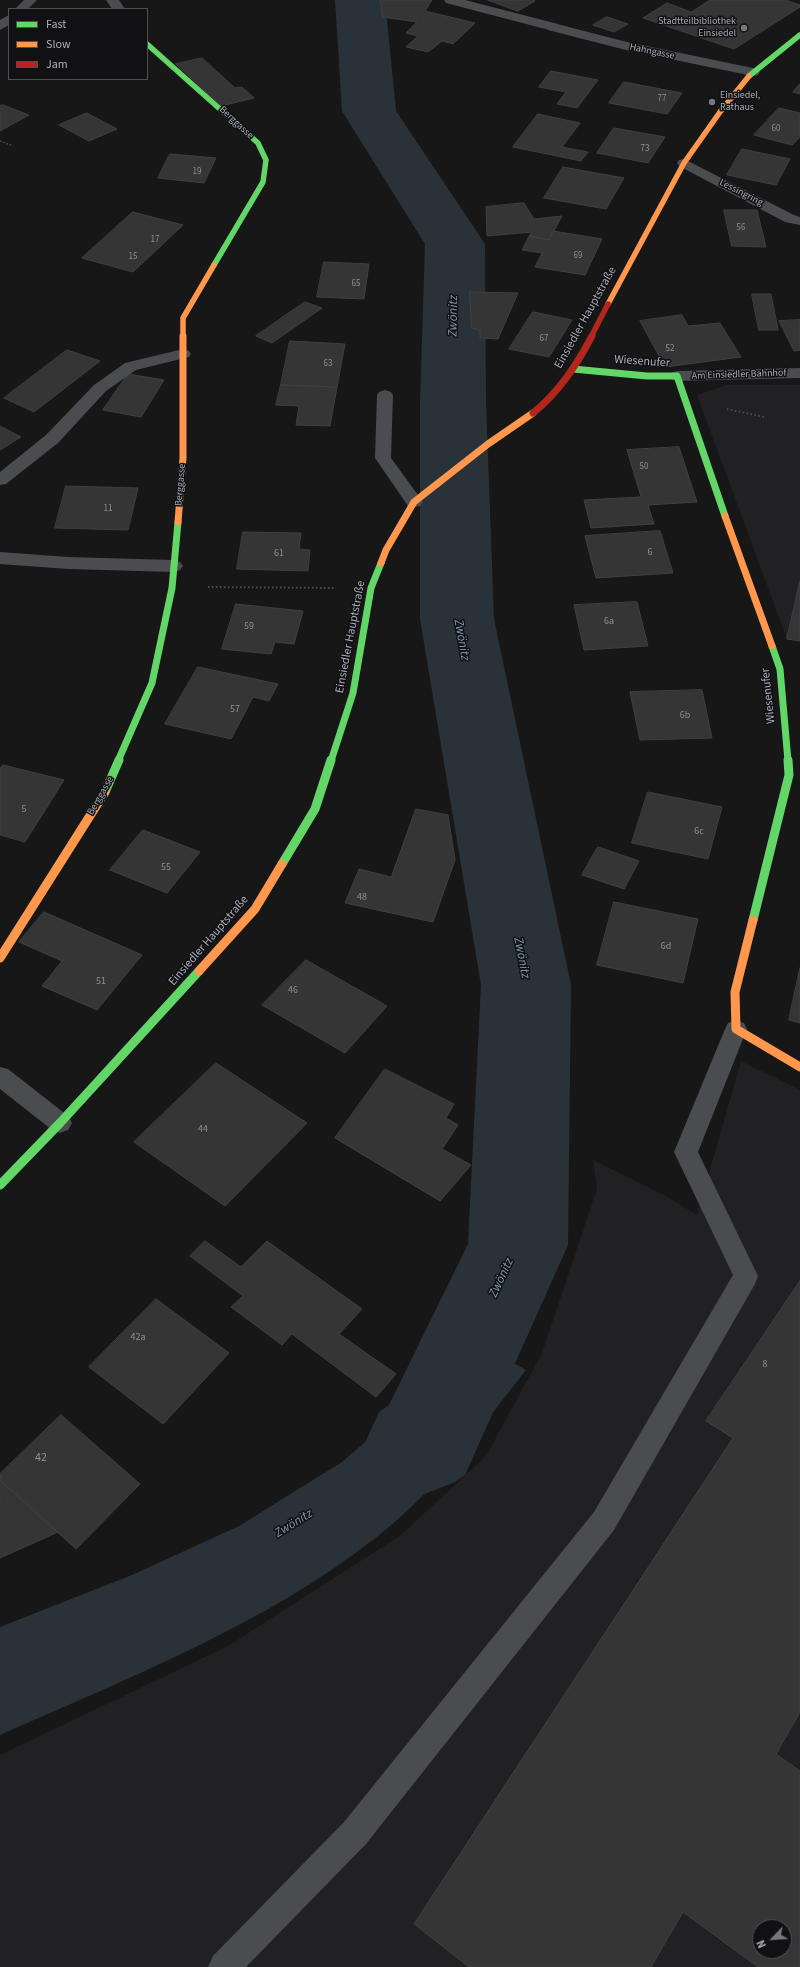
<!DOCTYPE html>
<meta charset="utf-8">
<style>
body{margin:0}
#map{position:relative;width:800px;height:1967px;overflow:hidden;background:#171717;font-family:"Source Sans 3",sans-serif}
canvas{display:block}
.legend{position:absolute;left:8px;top:8px;width:140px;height:72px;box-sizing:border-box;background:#111113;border:1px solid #4d4f55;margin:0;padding:5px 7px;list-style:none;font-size:12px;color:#a8adb8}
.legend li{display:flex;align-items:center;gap:8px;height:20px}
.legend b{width:20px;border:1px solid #4d4f55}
.north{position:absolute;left:752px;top:1919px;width:40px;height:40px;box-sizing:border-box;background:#111113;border:1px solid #4d4f55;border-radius:50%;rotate:245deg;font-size:11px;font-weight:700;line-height:16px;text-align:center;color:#a8adb8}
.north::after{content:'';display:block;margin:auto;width:14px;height:18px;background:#757880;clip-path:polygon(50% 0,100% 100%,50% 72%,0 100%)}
</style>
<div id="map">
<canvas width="800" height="1967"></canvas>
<ul class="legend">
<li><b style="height:5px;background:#63d668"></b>Fast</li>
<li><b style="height:5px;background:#ff974d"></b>Slow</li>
<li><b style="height:5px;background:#b3261e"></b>Jam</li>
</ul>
<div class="north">N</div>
</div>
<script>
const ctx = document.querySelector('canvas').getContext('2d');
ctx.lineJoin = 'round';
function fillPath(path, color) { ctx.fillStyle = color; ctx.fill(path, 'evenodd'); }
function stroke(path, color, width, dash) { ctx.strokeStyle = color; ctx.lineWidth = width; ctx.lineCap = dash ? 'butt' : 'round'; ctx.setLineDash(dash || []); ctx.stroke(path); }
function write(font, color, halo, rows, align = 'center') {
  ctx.font = font + ' "Source Sans 3",sans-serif'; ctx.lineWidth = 3; ctx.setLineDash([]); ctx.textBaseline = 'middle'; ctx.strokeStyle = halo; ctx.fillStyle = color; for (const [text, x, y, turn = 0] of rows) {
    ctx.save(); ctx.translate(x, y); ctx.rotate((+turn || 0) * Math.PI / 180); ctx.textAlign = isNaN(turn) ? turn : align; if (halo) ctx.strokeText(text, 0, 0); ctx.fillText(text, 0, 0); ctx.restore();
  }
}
const built = new Path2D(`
 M727,385H800V641L787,639L697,395Z
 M741,1061L800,1090V1967H0V1755L228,1646L401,1535L486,1456L542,1353L597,1189L593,1160L666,1196L697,1215ZM760,1927H784V1951H760Z`);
const water = new Path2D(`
 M451,1327L526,1370C480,1428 437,1490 378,1536C267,1624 128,1678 0,1735V1627L132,1575L239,1526L342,1462L394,1417Z`);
const river = new Path2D(`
 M335,0H385L396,111L485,244L486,403L494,619L571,985L568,1245L465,1475L455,1482L417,1497L379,1482L363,1447L379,1412L389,1405L468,1244L481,985L420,619V403L425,244L342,111Z`);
const building = new Path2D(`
 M381,0H432L425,11L475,23L453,44L442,41L428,52L406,47L418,36L406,33L417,22L383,17Z
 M488,0H532L535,1L518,11Z
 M710,0H785L800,5V7L734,49L643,18L667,3L691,12Z
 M607,17L628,24L614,32L593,25Z
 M202,58L235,88L242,87L254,98L221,106L176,64Z
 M551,71L598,80L577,108L557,104L566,92L539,87Z
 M624,82L682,93L667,114L609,103Z
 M800,84V94L793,92Z
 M3,105L29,115L0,131V106Z
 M779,108L800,113V137L792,145L754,135Z
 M87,113L117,129L89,141L59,125Z
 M538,114L580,123L562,147L588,152L581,161L513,147Z
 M614,128L665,137L648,163L597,153Z
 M742,149L790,159L776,185L727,175Z
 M170,154L216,158L204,183L158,178Z
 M563,167L624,178L606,209L544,198Z
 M524,203L534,219L562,216L549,240L529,236L532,232L487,236L486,207Z
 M724,210H757L766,247L732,246Z
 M133,212L183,225L133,272L82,258Z
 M553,231L602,239L585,275L535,267L542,253L522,250L529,236L549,240Z
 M324,262L369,264L364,299L317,297Z
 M470,292L518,293L498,339L480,338V330L472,328Z
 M752,294H771L778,330H759Z
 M305,302L322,308L272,343L256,336Z
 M533,312L572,320L549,357L509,349Z
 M682,315L688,326L720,323L741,357L665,367L640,321Z
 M800,320V350L794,351L779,321Z
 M290,341L345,344L337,387L281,385Z
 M67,350L100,361L34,412L4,398Z
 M128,374L164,380L141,417L103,410Z
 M281,385L337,387L330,426L296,425L299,406L276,405Z
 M0,426L21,437L0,450Z
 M679,447L697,502L648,505L654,524L591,528L584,500L641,497L627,450Z
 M66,486L138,488L128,530L55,528Z
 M660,531L673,573L596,578L585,536Z
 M243,532L301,533L299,549L310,550L308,571L237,569Z
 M800,581V641L787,639Z
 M637,602L648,646L584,650L574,605Z
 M236,604L303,611L294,644L275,642L271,654L222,649Z
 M198,667L278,684L269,701L253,697L231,739L165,724Z
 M702,690L712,738L640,740L630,692Z
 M3,765L64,780L25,842L0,835V769Z
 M648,792L722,807L708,859L632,843Z
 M416,809L448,815L455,860L433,922L345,903L359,869L391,877Z
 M143,830L200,852L167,893L110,870Z
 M598,847L639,861L624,889L582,875Z
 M614,902L698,919L683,983L597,965Z
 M44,912L142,955L97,1010L42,986L62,961L19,942Z
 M306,960L387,1006L345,1053L262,1005Z
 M800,968V1023L789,1020Z
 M216,1063L307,1123L225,1206L134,1142Z
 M385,1069L454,1104L446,1118L458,1125L442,1149L471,1165L440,1201L335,1138Z
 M205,1241L241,1267L267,1241L362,1309L339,1334L396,1374L376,1397L292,1334L282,1345L231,1307L243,1296L190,1256Z
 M800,1281V1712L776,1754L800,1771V1967H758L683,1912L651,1967H469L414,1924L733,1438L706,1421ZM760,1927H784V1951H760Z
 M156,1299L229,1353L163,1424L89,1367Z
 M61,1415L140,1484L76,1549L0,1480V1474Z
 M0,1480L58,1532L0,1558Z`);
const pathFar1 = new Path2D(`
 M0,141L13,146`);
const path = new Path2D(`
 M727,409L764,417
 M208,587L335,588`);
const lane = new Path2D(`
 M24,0H37L28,9H15Z
 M444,0H465L558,24L559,27L553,31L446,3Z
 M9,15V25L0,30V20Z
 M183,349L189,351L191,354L189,357L136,370L106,391L58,443L6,484L0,485V472L46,435L94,385L125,363Z
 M385,390L391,392L393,395L391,458L423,502L420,506L414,507L408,506L375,458L377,395L379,392Z
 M0,552L68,557L174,560L180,562L183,566L180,570L174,572L68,569L0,564Z
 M736,1020L744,1023L747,1029L698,1152L758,1276L755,1284L614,1530L366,1844L246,1967H208L213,1956L344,1822L594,1512L733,1275L674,1152L725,1029L728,1023Z`);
const street = new Path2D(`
 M106,0H119L125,9H112Z
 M553,23L627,42L753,68L758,69L760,72L758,75L753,76L626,50L548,30L547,27Z
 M684,159L794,215L800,217V225L785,222L679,166L677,163L679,160Z
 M800,368V378L677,381L671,379L669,376L671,373L677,371Z
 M0,1067L8,1069L68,1116L72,1123L68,1130L60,1133L52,1130L0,1089Z`);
const fastFar2 = new Path2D(`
 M147,44L258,143L266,160L263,182L214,265
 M749,76L800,35`);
const fastFar1 = new Path2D(`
 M573,369L647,376H677L725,516
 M772,646L780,669L788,761
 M118,761L152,683L172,588L178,522
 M331,761L353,693L371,588L381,563`);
const fast = new Path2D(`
 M105,792L119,760
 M282,864L315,809L331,760
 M753,920L789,775L788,760
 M0,1185L60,1123L199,971`);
const slowFar2 = new Path2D(`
 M608,304L684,163L720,112L749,76
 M183,337V318L214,265`);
const slowFar1 = new Path2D(`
 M725,516L772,646
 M178,522L183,458V336
 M381,563L386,550L414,502L488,444L533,413`);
const slow = new Path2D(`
 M753,920L735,992L736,1029L800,1067
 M0,958L105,792
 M199,971L255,909L282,864`);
const jamFar1 = new Path2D(`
 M591,337L608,304`);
const jam = new Path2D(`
 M533,413C559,392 576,366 592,336`);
const markers = [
 [744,28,4,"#757880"],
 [712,102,4,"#757880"]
];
const farNumbernames = [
 ["77",662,99],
 ["60",776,129],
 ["73",645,149],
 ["19",197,172],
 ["56",741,228],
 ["17",155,240],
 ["69",578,256],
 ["15",133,257],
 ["65",356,284],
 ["67",544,339],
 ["52",670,349],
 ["63",328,364],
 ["50",644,467],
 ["11",108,509]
];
const farPoinames = [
 ["Stadtteilbibliothek",736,22],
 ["Einsiedel",736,34],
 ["Einsiedel,",720,96,"left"],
 ["Rathaus",720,108,"left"]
];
const farStreetnames = [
 ["Hahngasse",652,52,12],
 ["Berggasse",236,123,43],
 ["Lessingring",741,193,27],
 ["Am Einsiedler Bahnhof",739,375,-2],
 ["Berggasse",181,485,-85],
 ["Berggasse",101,796,-60]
];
const numberNames = [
 ["6",650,553],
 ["61",279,554],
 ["6a",609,622],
 ["59",249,627],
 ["57",235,710],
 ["6b",685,716],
 ["5",24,810],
 ["6c",699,832],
 ["55",166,868],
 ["48",362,898],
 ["6d",666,947],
 ["51",101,982],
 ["46",293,991],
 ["44",203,1130],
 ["42a",138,1338],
 ["8",765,1365]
];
const streetNames = [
 ["Einsiedler Hauptstraße",586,318,-61],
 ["Wiesenufer",642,362,4],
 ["Einsiedler Hauptstraße",351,637,-79],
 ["Wiesenufer",769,696,-96],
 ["Einsiedler Hauptstraße",209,941,-49]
];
const nearNumbernames = [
 ["42",41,1458]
];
const waterNames = [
 ["Zwönitz",454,316,-89],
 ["Zwönitz",461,640,80],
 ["Zwönitz",521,958,79],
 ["Zwönitz",502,1278,-65],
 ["Zwönitz",294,1524,-32]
];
fillPath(built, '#212123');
fillPath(water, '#2a3239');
fillPath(river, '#2a3239');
fillPath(building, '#353536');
stroke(building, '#3f4043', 1);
stroke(pathFar1, '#4d4e52', 1.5, [1.5, 2]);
stroke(path, '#4d4e52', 2, [1.5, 2.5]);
fillPath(lane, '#4b4c50');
fillPath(street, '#4b4c50');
stroke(fastFar2, '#63d668', 5.5);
stroke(fastFar1, '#63d668', 7);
stroke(fast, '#63d668', 9);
stroke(slowFar2, '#ff974d', 5.5);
stroke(slowFar1, '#ff974d', 7);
stroke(slow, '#ff974d', 9);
stroke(jamFar1, '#b3261e', 5.5);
stroke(jam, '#b3261e', 7);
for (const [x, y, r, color] of markers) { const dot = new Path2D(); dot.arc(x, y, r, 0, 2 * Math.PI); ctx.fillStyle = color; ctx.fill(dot); stroke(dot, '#111113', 1.5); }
write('9px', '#8b8f98', null, farNumbernames);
write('10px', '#a8adb8', '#111113', farPoinames, 'right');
write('10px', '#a8adb8', '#111113', farStreetnames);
write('10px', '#8b8f98', null, numberNames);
write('12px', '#a8adb8', '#111113', streetNames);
write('12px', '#8b8f98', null, nearNumbernames);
write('italic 13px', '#7f9bb3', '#111113', waterNames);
</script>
